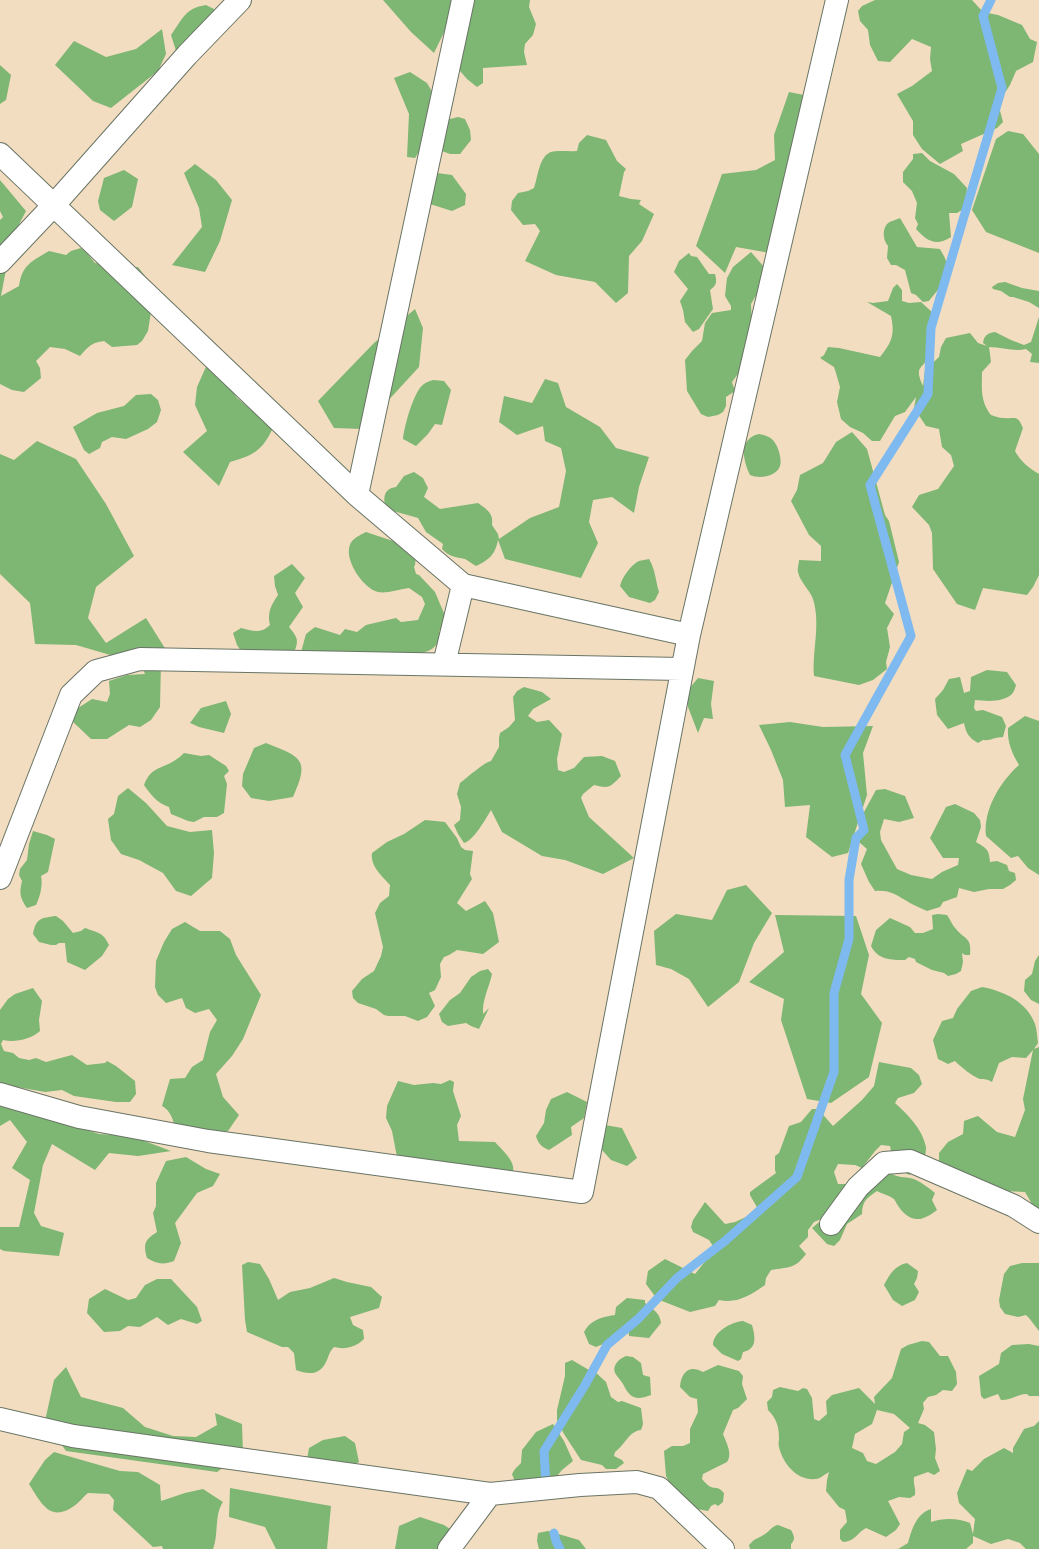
<!DOCTYPE html>
<style>
body{margin:0}
canvas{display:block;background:#f2ddc0}
</style>
<canvas width="1039" height="1549"></canvas>
<script>
const ctx = document.querySelector('canvas').getContext('2d');
ctx.lineJoin = 'round';
function fillPath(path, color) { ctx.fillStyle = color; ctx.fill(path, 'evenodd'); }
function stroke(path, color, width, dash) { ctx.strokeStyle = color; ctx.lineWidth = width; ctx.lineCap = dash ? 'butt' : 'round'; ctx.setLineDash(dash || []); ctx.stroke(path); }
const forest = new Path2D(`
 M383,0H456L450,20L434,53L411,32Z
 M470,0H530L529,7L536,24L533,35L525,44L524,52L527,65L483,68V83L477,87L467,79L454,64Z
 M875,0H972L983,12L998,15L1022,25L1030,39L1037,42L1033,62L1016,71L1010,85L998,103L1003,122L997,128L961,144L963,151L940,164L922,149L913,135V121L897,94L912,86L932,71L930,59L931,47L912,39L890,62L878,61L870,45L868,30L860,21L858,11L862,6Z
 M206,5L220,12L177,54L171,35C182,20 185,8 206,5Z
 M162,29L166,54L158,71L111,108L93,101L55,65L74,41L106,57L136,49Z
 M0,65L11,75L6,100L0,104Z
 M410,72L427,83L434,95L425,142L415,158L407,157L409,114L394,78Z
 M789,92L804,95L770,253L736,247L725,273L696,246L722,174L756,170L775,160L774,135Z
 M458,117L465,119L470,130L471,140L460,154H450L442,151L446,120Z
 M1008,131L1023,134L1039,154V253L986,232L972,210L996,139Z
 M587,135L606,140L617,161L626,169L624,172L619,196L631,199L641,200L639,204L654,214L642,241L629,256L628,293L616,303L595,282L556,275L525,261L540,231L535,224L523,225L511,210L512,201L518,193L528,191L534,188C538,177 539,156 551,152C559,150 569,152 577,151L579,143Z
 M922,153L930,161L954,174L967,188L966,198L962,210L957,213H949L951,237C936,247 927,241 916,229L918,224L915,218L917,203L912,191L903,182V172L913,159V154Z
 M195,164L216,180L232,200L220,241L205,272L172,265L202,227L199,208L184,173Z
 M124,170L138,179L132,207L114,221L100,210L98,201L104,178Z
 M437,173L452,175L466,194L465,205L452,211L430,204Z
 M0,180L26,211L12,238L1,296L19,286C22,265 32,261 49,251L66,255L71,251L81,248L86,252L95,263L110,265L122,269L138,267L148,280L153,299L148,331L142,341L137,345L112,347L104,341C91,343 89,346 80,356L65,349L50,347L36,361L40,368L41,378L24,392L12,390L0,384V220L3,217L0,211Z
 M900,218L917,247L940,249C942,253 945,257 946,261C950,278 939,288 929,301L923,302L916,295L911,293L905,270L896,265H891L887,258L888,246C883,240 882,230 887,224C890,221 896,220 900,218Z
 M751,252L765,268L763,290L755,297L751,304L752,324L740,371L732,382L735,391L726,397V406L723,412L718,415L708,417L701,414L687,391L685,360L692,351L702,341L705,323L712,313L731,310V306L725,296L727,278L733,267Z
 M689,253L691,256L697,257L709,274H715C717,282 717,285 710,290L713,309L699,329L693,332L685,322L683,310L680,301L688,289L674,272L679,261Z
 M1005,282L1022,288L1039,291V308L1029,302L1013,297H1010L1001,291L993,289L992,287L998,283Z
 M897,284L902,290V301L909,303L921,302L933,313C933,320 930,326 930,332C929,339 931,348 929,355C924,370 913,364 923,386L925,370L939,357L941,347L946,338L970,333L978,343L987,346L983,343C984,335 988,333 995,332L1011,340L1024,345L1031,342L1039,317V363L1030,362L1032,354L1026,349C1014,352 1002,347 989,347L991,362L982,372C982,388 980,401 991,415C995,416 999,418 1003,418C1016,419 1017,414 1023,428L1015,451C1021,462 1029,468 1039,474V575L1033,587L1027,595L983,588L975,610L957,604L933,569L932,533L929,525L912,507L919,495L938,489L954,466L951,455L942,447L939,429L926,426L914,408L916,397L905,412L895,416L880,441H872L863,433L850,427L841,419L837,402L840,387L836,373L834,367L820,358L824,355L828,347L839,348L880,357C892,342 895,335 891,316L867,302L873,303L888,301L893,288Z
 M415,309L423,328L419,367L362,429L334,428L318,401L374,343Z
 M213,351L236,397L273,428C262,451 254,455 230,462L219,486L183,452L207,431L195,405L197,387Z
 M545,379L558,383L566,407L600,427L616,448L649,457L639,487L634,513L612,497L593,500L589,522L598,543L581,578L505,559L498,540C495,555 489,560 476,566C472,564 469,561 465,559C455,557 450,557 442,549L443,544L426,532L418,518L386,509C383,498 383,489 396,487L404,476L414,472L423,478L428,488L424,497L440,509L478,503C486,509 494,513 492,525L498,534L499,539L530,518L559,507L566,471L561,448L545,441L543,426L517,435L499,422L504,396L532,403Z
 M433,380L444,381L451,390L442,425L435,424L428,434L416,446L403,439C404,427 414,390 424,384C426,382 430,381 433,380Z
 M151,394L158,400L161,410L157,422L148,429L126,439L112,437L102,442L100,448L89,454L84,450L73,427L97,413L124,406L136,395Z
 M852,432L867,449L885,515L889,521L899,562L885,603L894,614L887,628L890,647L886,662L887,669L873,680L859,685L814,676C812,650 821,625 813,599C810,590 800,582 798,572C797,569 799,564 799,560L821,561V546L809,535L791,501L797,490L800,475L823,463L836,442Z
 M759,434C765,435 772,437 775,443C779,448 782,461 780,466C776,477 759,479 750,475C743,460 738,439 759,434Z
 M37,441L76,459L106,504L134,556L96,587L88,618L106,643L146,618L166,650L131,661L76,645L35,644L30,603L0,574V454L14,460Z
 M366,532L396,542L416,556L415,565L414,567L416,574L419,575L435,592L446,618L442,628L440,629C439,633 439,639 437,643C435,650 421,654 414,654L412,652L401,657L301,652L306,634L315,627L340,635L345,629L357,632L366,625L396,618L401,622L418,620L425,604L422,597L409,588C401,589 385,594 378,592C363,589 339,554 353,540C356,537 362,534 366,532Z
 M649,559C656,571 655,579 659,592L655,600L650,603L629,597L620,586C622,577 631,565 639,561C642,560 646,560 649,559Z
 M292,564L305,578L295,593L303,607L289,627C298,638 299,640 294,653L245,657L237,645L233,633L241,628C252,631 261,634 270,625C267,613 271,605 278,595L275,586L274,576Z
 M161,661L160,707L151,720L140,727L129,725L107,739H91L72,721V712L92,699L107,702L110,694L109,681L127,675L145,674L140,662Z
 M987,670L1007,672L1016,685C1015,688 1014,692 1012,694C1002,703 986,701 975,700L974,708L976,711L983,710L1002,717L1006,726L1003,737C995,737 990,741 983,740L978,743C969,738 966,733 964,723L948,729L937,715L935,699L943,690L949,679L960,677L964,693L970,691L971,677Z
 M698,678L714,681L711,704L713,719L704,718L698,733L688,707V690Z
 M524,687L542,692L551,699L533,709L528,716L537,722L549,720L562,734L557,759L558,770L564,772L574,768L584,757L602,756L615,761L621,776C610,787 610,789 594,785L583,794L581,798L589,817L634,858L603,874L565,860L542,856L502,832L491,810C485,820 474,840 464,843L458,834L454,825L460,820L461,807L457,794L460,783C467,778 483,763 491,761L499,747V738L500,733L509,727L515,720L513,697L517,691Z
 M226,701L231,714L224,733L199,727L190,723L201,708Z
 M1025,716L1039,721V875L1028,868L1018,856L1011,858L986,836C983,810 1000,782 1019,765C1012,753 1007,742 1008,728Z
 M790,722L823,727L873,726L863,753L867,795L848,853L832,857L806,837L810,805L785,807L783,780L771,750L759,725Z
 M266,743C300,757 311,758 293,797L269,801L251,798L242,786L243,774L254,748Z
 M184,753L201,756L209,755L226,766L229,771L224,776L227,784L224,813L217,817H204L194,822L188,821L171,814L169,807C157,803 151,795 144,785C150,768 160,769 174,761C177,759 181,756 184,753Z
 M128,788L146,803L167,826L190,832L212,830L214,853L212,878L191,896L176,891L163,873L139,860L121,854L111,840L108,819L114,814L118,796Z
 M885,789L905,796L914,818L899,822L884,819L880,832L881,840L897,869L911,875L932,879L942,872L958,865L959,858H943L930,838L946,807L955,804L974,813L980,820L981,827L976,842C987,849 989,849 990,862L997,861L1007,865L1009,871L1015,873L1016,880L1010,885L1003,889H989L974,892L959,888L957,897L943,902L940,907L927,911C921,908 915,906 910,903C896,895 891,890 875,891L869,882L861,864L867,849L859,842L864,834V812L876,790Z
 M425,820L445,822L457,838L461,847L465,850L473,851L470,874L472,879L457,903L466,911L485,901L493,913L499,942L483,954L457,950L449,955L444,957L440,964L441,977L435,990L429,993L435,1006L427,1017L418,1021L405,1016H388L384,1015L376,1009L358,1003L353,998L352,991L362,979L374,971L381,956L383,947L375,913L380,903L389,896L390,885C382,876 370,866 372,853L387,842L404,834Z
 M33,831L47,835L55,839L48,872L41,876C43,885 40,897 36,905L27,908C20,898 19,893 22,881L19,875L20,869L27,860L29,844Z
 M746,885L772,913L754,943L739,982L708,1007L689,979L671,969L656,965L654,931L676,914L712,920L727,890Z
 M938,914L947,915C950,919 952,925 956,929C965,940 972,937 970,955H965L962,953L963,962L961,971L956,974L948,976L944,973L932,970L916,962L915,959L909,957L905,960C891,960 878,960 871,946L876,930L890,918L910,927L915,933H923L933,929L932,915Z
 M775,915L856,916L869,955L861,994L882,1023L869,1077L831,1103L807,1099L781,1020L784,999L749,982L784,952Z
 M56,916L63,921L73,933L81,931L85,928C98,933 103,932 109,945L102,956L85,970L67,962L65,943H59L56,945H51L39,942L33,934C36,918 41,918 56,916Z
 M185,922L200,931H220L230,939L236,955L261,995L243,1039L232,1056L216,1074L223,1097L239,1115L228,1131L219,1133L175,1130C174,1121 171,1111 162,1106L170,1079L185,1078L192,1067L203,1060L210,1032L217,1020L209,1009L195,1013L186,1008L182,998L166,1003L158,995L155,987L156,961L164,942L172,929Z
 M1039,955V1004L1031,1000L1024,991L1025,980L1032,974L1035,961Z
 M488,969L492,974C489,988 482,1000 483,1014L489,1008L479,1029L471,1026L466,1023L448,1026L442,1022L439,1014L450,1000L460,993L471,977L480,971Z
 M982,987C1004,991 1027,1002 1035,1024C1037,1030 1037,1037 1038,1043L1034,1049L1039,1047V1216L1025,1192L1005,1191L939,1162V1153L948,1142L963,1134L964,1121L978,1116L997,1132L1015,1137L1025,1110L1023,1099L1033,1050L1026,1058L1012,1057L999,1063L992,1082C987,1079 985,1079 980,1079C973,1077 960,1066 955,1061L948,1064L938,1059L933,1040L942,1021L953,1018L957,1009L971,991Z
 M33,988L42,1001L39,1020L40,1031C31,1039 15,1043 3,1040L1,1044L4,1051L13,1053L19,1058L29,1060L36,1058L46,1062L72,1055L87,1065L105,1063L107,1061L116,1066L135,1081L136,1094L130,1102H116L74,1096L62,1090L45,1092L17,1087L9,1088L0,1086V1010L8,999L15,994Z
 M879,1062L911,1068L919,1075L922,1084L914,1093L898,1098L895,1103C908,1115 922,1128 926,1147C926,1152 925,1157 924,1162H919L910,1175L897,1170L892,1156L890,1146L881,1145L875,1151L862,1168L855,1165L838,1164L834,1172L838,1184H851L890,1173C899,1179 908,1176 916,1180C922,1183 929,1188 935,1193L932,1200L937,1210C924,1220 914,1224 901,1210C898,1206 896,1202 894,1199C889,1195 882,1194 877,1191C867,1198 862,1201 862,1214L847,1224L840,1240L834,1246L827,1244L812,1228L824,1218L814,1222L808,1230V1237L799,1246L806,1254C795,1269 789,1267 771,1270L766,1278L765,1285C751,1295 737,1304 719,1300L715,1306L690,1312L657,1299L646,1284L648,1271L665,1259L695,1274L715,1249L709,1240L693,1232L691,1227L693,1220L705,1202L725,1224L735,1222L759,1211L750,1195V1192L776,1173L775,1170V1156L779,1153L789,1126L801,1122L812,1109H818L833,1126L862,1100L874,1086Z
 M450,1080L454,1082L453,1091L461,1116L457,1125L459,1141L495,1142C503,1151 518,1163 512,1175L397,1157L392,1131L386,1118L387,1106L398,1081L414,1085L433,1083L441,1084Z
 M567,1092L587,1102L584,1118L571,1127L572,1135L549,1150C541,1147 538,1143 536,1136L544,1123L546,1110L551,1099Z
 M0,1101L99,1134L131,1136L171,1151L138,1156L109,1153L95,1170L52,1144L43,1165L34,1213L41,1226L64,1233L59,1256L4,1251L0,1249V1227H19L30,1180L12,1168L27,1142L10,1120L0,1126Z
 M605,1125L622,1128L637,1158L627,1166L611,1160L602,1150Z
 M186,1157L206,1169L220,1174L213,1186L197,1193L175,1223L181,1243L174,1261C164,1265 156,1264 147,1258C143,1243 145,1240 157,1232L153,1213L156,1206V1183L166,1161Z
 M248,1262L260,1264L269,1279L278,1300L290,1292L310,1288L334,1278L347,1282L371,1287L382,1297L379,1308L350,1317L353,1325L363,1330L364,1339C356,1347 345,1350 334,1347C328,1353 329,1357 325,1364C318,1376 307,1374 296,1370L294,1353L288,1347H282L247,1332L245,1320L242,1265Z
 M907,1263L918,1271L917,1278L914,1284L919,1292L915,1300L902,1306L893,1300L884,1285C890,1274 894,1266 907,1263Z
 M1022,1263H1039V1331L1029,1318L1026,1315L1018,1317L1005,1314L1000,1307L999,1300L1004,1274L1010,1266Z
 M157,1279H171L197,1307L202,1321L197,1324L181,1319L168,1325L157,1317L140,1327L128,1326L120,1331L104,1332L87,1313L89,1299L105,1289L128,1300L136,1298L145,1285Z
 M627,1298L645,1300V1303C652,1308 660,1313 661,1323L649,1338L629,1336V1333L596,1347L589,1344L584,1332C590,1320 602,1317 615,1315L616,1307Z
 M743,1321L752,1325C755,1336 758,1349 743,1352L741,1359L738,1361L722,1354L713,1345C713,1332 731,1322 743,1321Z
 M922,1341L929,1342L940,1356H948L956,1372L957,1384L952,1391L943,1390L936,1395L928,1397L923,1403L924,1409L918,1423L925,1425L934,1432L936,1449L935,1458L940,1471L934,1475L928,1472L914,1477C913,1484 916,1488 915,1495L910,1498L899,1497L888,1501L900,1524L896,1530L886,1537L866,1528C857,1533 854,1542 843,1542L840,1539V1530L847,1522L845,1510L839,1507L826,1491L827,1480L829,1472C825,1474 820,1479 816,1479C797,1481 783,1464 779,1447C778,1444 779,1441 779,1438C779,1426 776,1418 768,1410L767,1402L772,1397L773,1390L780,1387L798,1391L803,1388L807,1389L812,1398L814,1419L819,1421L827,1414L826,1401L832,1395L859,1388L875,1404L874,1397L892,1378L901,1349L908,1345ZM877,1410L894,1414L910,1428L904,1432L902,1444L895,1452L876,1464L867,1461L863,1453L852,1448L855,1434L872,1424Z
 M1029,1344L1039,1346V1396H1029L1027,1394C1016,1394 1014,1400 1001,1400L998,1394L984,1399L981,1396L979,1376L999,1364L1001,1353L1012,1345Z
 M626,1356L633,1357L641,1363L643,1375L650,1377L651,1395C635,1401 630,1398 623,1384C621,1380 617,1377 615,1373C612,1365 619,1359 626,1356Z
 M572,1360L589,1370H593L606,1382L611,1397L618,1402L622,1401L641,1408L643,1424L641,1430C629,1431 624,1446 615,1452L614,1456L622,1460L624,1463L616,1469H606L602,1465L581,1460L564,1434L557,1420V1410L565,1376V1363Z
 M718,1365L739,1371L743,1376L742,1384L747,1399L738,1408L733,1410L723,1434C726,1442 733,1454 727,1462L703,1474L702,1479C704,1481 706,1484 709,1486C716,1490 717,1485 724,1493L723,1502L718,1506L715,1504L711,1506L708,1511L697,1509L675,1494L666,1476L664,1451L672,1446H683L690,1443V1429L698,1412L697,1399L690,1397L680,1387C681,1373 689,1364 703,1372Z
 M66,1367L81,1397L123,1408L145,1427L173,1436L196,1437L217,1425L215,1413L242,1424L243,1454L217,1472L66,1451L45,1421L54,1380Z
 M1039,1421V1549H1026L1020,1543L1008,1539L991,1544L973,1536V1543L966,1549H898L908,1543C912,1529 916,1514 931,1509V1522C943,1518 958,1518 970,1523L973,1534L975,1519L959,1503L957,1493L967,1469L972,1471L984,1459L1004,1448L1013,1453V1448L1024,1429L1034,1426Z
 M553,1424L564,1441L573,1461L562,1470L557,1476L516,1484L512,1474L515,1469L521,1463L522,1450L536,1432Z
 M345,1436L355,1443L359,1462L345,1470L306,1465L309,1448L323,1440Z
 M54,1452L120,1471L138,1472L160,1485L161,1501L185,1493L203,1489L223,1502C214,1515 219,1534 213,1549H163L162,1546L153,1547L113,1510L114,1500L109,1494L88,1493C83,1497 79,1503 74,1506C50,1523 41,1503 29,1484L45,1460Z
 M230,1488L331,1506L327,1549H276L265,1527L229,1517Z
 M420,1517L444,1525L462,1537L459,1549H395L399,1526Z
 M778,1525L791,1530C794,1536 796,1539 791,1544V1549H750L749,1545C756,1537 758,1539 765,1534C770,1531 772,1526 778,1525Z
 M548,1531L579,1540L586,1549H539L537,1541L538,1533Z`);
const stream = new Path2D(`
 M546,1485L544,1451L585,1385L607,1345L638,1319L677,1278L725,1241L797,1177L834,1072V993L849,939V880L856,838L864,830L845,755L911,636L870,485L928,394L931,328L1002,88L983,16L991,0
 M554,1533L556,1541L560,1549`);
const street = new Path2D(`
 M0,154L357,495L463,585L689,635
 M0,262L53,206L187,55L240,0
 M357,495L463,0
 M444,664L463,585
 M0,878L71,695L96,671L140,659L682,669
 M0,1094L79,1117L208,1141L582,1192L689,635L837,0
 M831,1224L858,1187L884,1163L910,1161L1014,1206L1039,1222
 M0,1419L73,1436L490,1494L580,1485L637,1482L659,1488L723,1549
 M449,1549L490,1494`);
fillPath(forest, '#7eb674');
stroke(stream, '#7ebaf0', 9);
stroke(street, '#697565', 24);
stroke(street, '#fff', 22);
</script>
